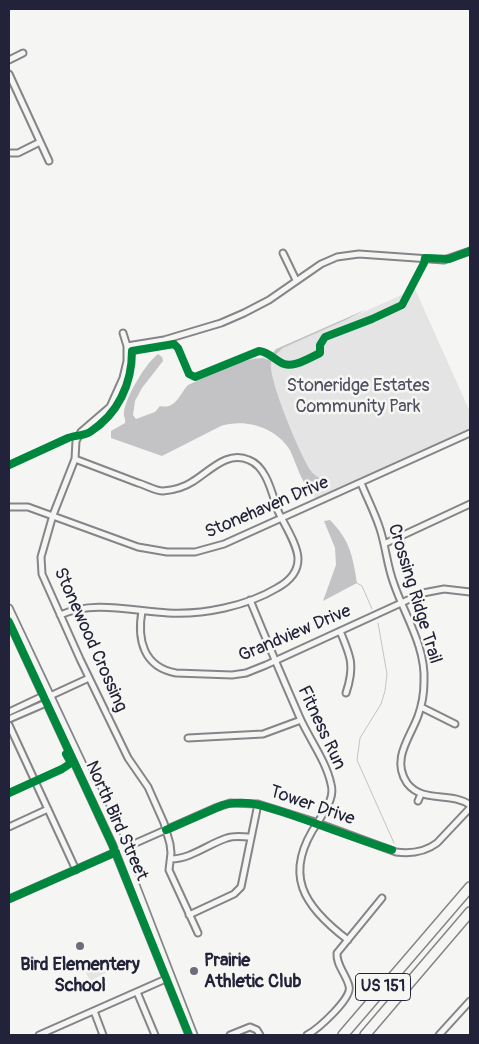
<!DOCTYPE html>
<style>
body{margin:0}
#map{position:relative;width:479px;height:1044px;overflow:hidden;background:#f5f5f3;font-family:Pangolin,sans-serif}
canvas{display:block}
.frame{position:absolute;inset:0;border:10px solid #22223b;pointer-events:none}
</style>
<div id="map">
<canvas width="479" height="1044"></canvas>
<div class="frame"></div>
</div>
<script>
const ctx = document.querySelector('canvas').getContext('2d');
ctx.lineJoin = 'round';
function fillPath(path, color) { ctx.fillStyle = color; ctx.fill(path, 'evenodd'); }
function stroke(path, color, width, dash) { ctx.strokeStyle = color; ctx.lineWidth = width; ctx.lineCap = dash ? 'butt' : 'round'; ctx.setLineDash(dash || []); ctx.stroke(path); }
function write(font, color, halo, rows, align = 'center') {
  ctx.font = font + ' Pangolin,sans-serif'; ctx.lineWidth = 5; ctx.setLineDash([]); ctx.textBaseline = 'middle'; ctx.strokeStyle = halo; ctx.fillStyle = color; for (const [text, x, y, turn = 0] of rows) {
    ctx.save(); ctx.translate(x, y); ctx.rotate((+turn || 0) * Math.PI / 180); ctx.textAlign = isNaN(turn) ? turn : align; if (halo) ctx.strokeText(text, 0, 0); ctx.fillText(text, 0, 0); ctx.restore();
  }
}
const green = new Path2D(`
 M415,289L470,412V428L315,499L271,400L184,392Z
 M107,960L111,970L90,981L86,973L87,970Z`);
const water = new Path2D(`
 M367,309L348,319L283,348C279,351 272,358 271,363C268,379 301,457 311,471C314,476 320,477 323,481C322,488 315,490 309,492L306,490C306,484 301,478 299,472C296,465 293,457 290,450C276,427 245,418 221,426L162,456L111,438V431L125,423C126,418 123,417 124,412C126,396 146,363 158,354L162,357L163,361L142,388L135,401L133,415L136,419L155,412L160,406C176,410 180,393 188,385C204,378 254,351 268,360L276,349Z
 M330,520C350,540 353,557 357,583L323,601L336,565L335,548L324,521Z`);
const stream = new Path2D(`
 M357,583L362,586L372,609
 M378,623L387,674L385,691L381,704L360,738L357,760L394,843`);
const minor = new Path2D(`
 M9,60L23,53
 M9,74L49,161
 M9,153H18L40,142
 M283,253L296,280
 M123,333L127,346V361L123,378L110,407L81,432L76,441L75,459L53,515L41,557L42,574L80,659L128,758L148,787L164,823L170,844L171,853L169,870L198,933
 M127,346L164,340L221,323L244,313L269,300L321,264L337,257L359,254L444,260L470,251
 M361,483C367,498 375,513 380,529C386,547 387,566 394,584C405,616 426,647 424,682C424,693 422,705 418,716C410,738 391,759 407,783C423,804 451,791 470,805
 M9,507H28L138,547L167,552H195L224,544L470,433
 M384,544L470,504
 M250,600C266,639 283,679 300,718C310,740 326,761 331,784C335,798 325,810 318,822C282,874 303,906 348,940
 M142,611C137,639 143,667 176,673L232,675L246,673L266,665L423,593L444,589L470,592
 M60,615C93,600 132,611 168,613C203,615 247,606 277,588C288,582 298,573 298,559C298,545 284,524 278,511C272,494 267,467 249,460C227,450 209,472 192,482C183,488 174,490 163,491C155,491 146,485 138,483C117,475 96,467 75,459
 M340,631C351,657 355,666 346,693
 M50,696L89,678
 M421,707L455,724
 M9,712L43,696H50L46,703L9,719
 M9,725L76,870
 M188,738L263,734L301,720
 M418,801L421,794
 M9,827L48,809
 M171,859C191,859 208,844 227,838C235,835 243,837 251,837
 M9,899L215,808L230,803L258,804L312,821L396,852C411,854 425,852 437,843L470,808
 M189,915L234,894L241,887L258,804
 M137,992L155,1035
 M94,1011L103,1035
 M39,1035L168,978
 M230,1035L250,1027L257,1030L260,1035
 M307,1035C318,1029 353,998 349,986C346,974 336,965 337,953L382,898
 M439,1035L470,1001`);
const tertiary = new Path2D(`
 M9,608L119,841L194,1035
 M9,622L112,844L189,1035`);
const motorway = new Path2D(`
 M343,1035L470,887
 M365,1035L470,912`);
const cycleway = new Path2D(`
 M9,465C29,456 48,447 68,438C75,435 84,436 90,432C118,414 132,384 132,351L174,344L178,348L189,374L195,377L259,351C268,352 273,358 280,362C291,370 309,358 320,353V345L325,337L372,319L402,305L424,263L425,258L449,259L470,251
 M9,622L112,844L189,1035
 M9,793L62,769L71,763L66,754
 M166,830L223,805C246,799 264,806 286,813C321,825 356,839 392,850
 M9,899L116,852`);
const markers = [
 [80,946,5,"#6c6c7b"],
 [194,971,5,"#6c6c7b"]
];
const shields = [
 [383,987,55]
];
const shieldNames = [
 ["US 151",383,987]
];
const parkNames = [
 ["Stoneridge Estates",358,386],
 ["Community Park",358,407]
];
const streetNames = [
 ["Stonehaven Drive",267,508,-23],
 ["Crossing Ridge Trail",414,594,73],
 ["Grandview Drive",295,634,-23],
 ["Stonewood Crossing",90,640,66],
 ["Fitness Run",321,728,65],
 ["Tower Drive",312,806,19],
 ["North Bird Street",116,821,66]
];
const poiNames = [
 ["Prairie",204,961],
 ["Athletic Club",204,982],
 ["Bird Elementery",80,965,"center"],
 ["School",80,986,"center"]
];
fillPath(green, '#e4e4e4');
fillPath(water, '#c3c3c6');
stroke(stream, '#c3c3c6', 1);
stroke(minor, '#858589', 9);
stroke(tertiary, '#858589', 9);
stroke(motorway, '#858589', 12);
stroke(minor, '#f5f5f3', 5);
stroke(tertiary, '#f5f5f3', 5.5);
stroke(motorway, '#f5f5f3', 9);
stroke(cycleway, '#00873e', 8);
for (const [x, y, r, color] of markers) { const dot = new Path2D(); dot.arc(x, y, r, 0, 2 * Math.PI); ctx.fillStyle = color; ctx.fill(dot); stroke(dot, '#f6f6f2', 2); }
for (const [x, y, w] of shields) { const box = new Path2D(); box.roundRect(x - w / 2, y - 13.5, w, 27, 4); ctx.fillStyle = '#f6f6f2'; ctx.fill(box); stroke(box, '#22223b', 1); }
write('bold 16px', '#22223b', null, shieldNames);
write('18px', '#4f4f62', '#f6f6f2', parkNames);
write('18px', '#22223b', '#f6f6f2', streetNames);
write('bold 18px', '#22223b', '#f6f6f2', poiNames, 'left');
</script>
